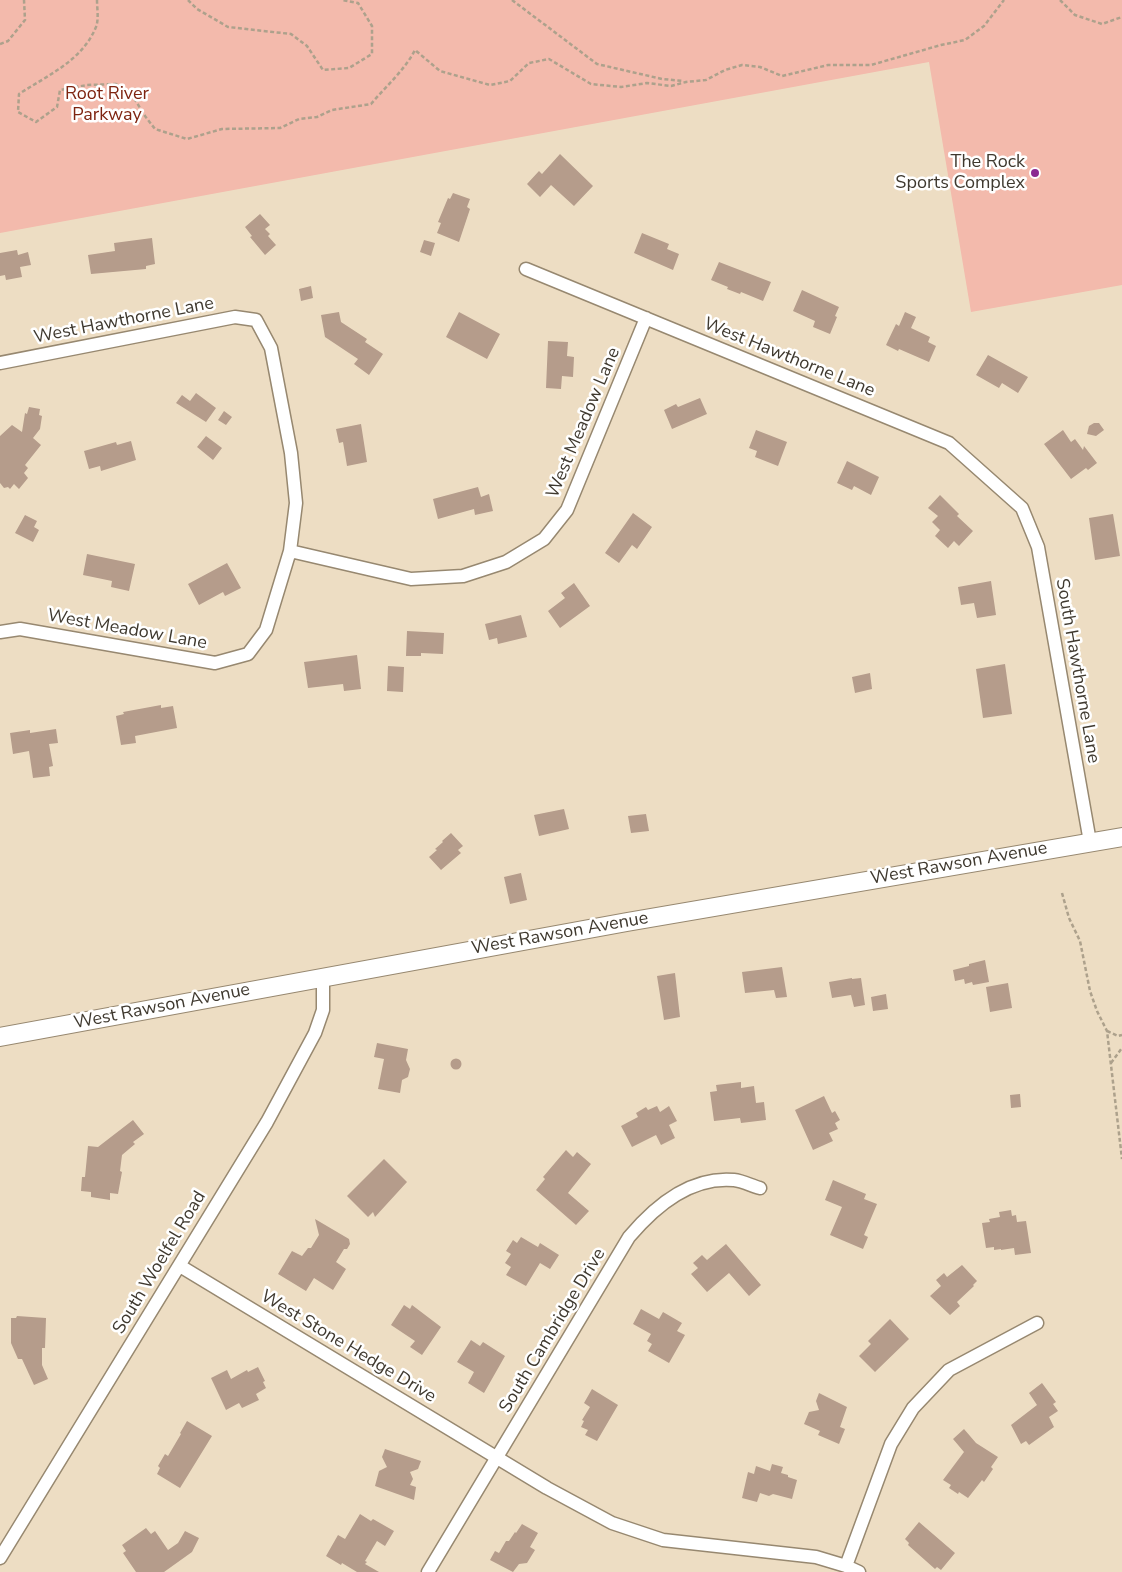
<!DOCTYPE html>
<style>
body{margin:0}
canvas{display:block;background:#edddc3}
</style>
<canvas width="1122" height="1572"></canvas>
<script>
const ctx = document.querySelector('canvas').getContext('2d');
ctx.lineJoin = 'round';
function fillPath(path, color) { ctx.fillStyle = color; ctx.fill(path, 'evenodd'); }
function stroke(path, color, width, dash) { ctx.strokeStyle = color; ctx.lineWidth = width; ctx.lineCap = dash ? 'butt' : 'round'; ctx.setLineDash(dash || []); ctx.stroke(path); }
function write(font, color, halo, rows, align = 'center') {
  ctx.font = font + ' "Nunito Sans",sans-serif'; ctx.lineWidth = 5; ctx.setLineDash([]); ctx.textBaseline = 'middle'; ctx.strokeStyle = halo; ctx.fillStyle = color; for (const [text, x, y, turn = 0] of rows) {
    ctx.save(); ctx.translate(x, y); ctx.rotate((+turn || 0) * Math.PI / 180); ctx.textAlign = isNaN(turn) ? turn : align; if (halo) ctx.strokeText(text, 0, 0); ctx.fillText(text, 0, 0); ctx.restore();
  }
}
const green = new Path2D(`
 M0,0H1122V285L971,312L929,62L0,233Z`);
const building = new Path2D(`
 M560,154L593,186L574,206L551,185L540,197L527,184L539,171L542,174Z
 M453,193L470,199L467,207L470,209L459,242L437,233L441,223L438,222L448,198L450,199Z
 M260,214L270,225L265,229L270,234L268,236L276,245L265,255L250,237L252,236L245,227Z
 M642,233L669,244L667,249L679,254L673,270L634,253Z
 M152,238L155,264L146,266V269L91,274L88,255L115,251L114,243Z
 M424,240L435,243L431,256L420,252Z
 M17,250L18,255L28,252L31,265L20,267L22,277L6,280L5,275L0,276V253Z
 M719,262L771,282L763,301L741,292L740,294L727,289L728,287L711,280Z
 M311,286L313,298L301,301L299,289Z
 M802,290L839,307L835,316L837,317L830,334L813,327L815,321L793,311Z
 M339,312L341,322L367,339L365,342L383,354L369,375L354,364L358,359L325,337L321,315Z
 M459,312L500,334L487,359L446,337Z
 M905,312L916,317L911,328L930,337L928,342L936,346L929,362L899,349L898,351L886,345L896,324L899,326Z
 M548,341L568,342L567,356L574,357L573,377L562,376L561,389L546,388Z
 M988,355L1028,377L1018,393L1002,383L999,388L976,375Z
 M196,393L216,408L206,422L176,403L182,395L190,401Z
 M700,398L707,414L672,429L664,410L676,404L678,407Z
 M29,407L40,409L39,415L42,416L40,429L33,438L41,445L25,465L28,468L24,473L28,478L19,489L14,484L10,489L8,487L4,488L0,483V436L12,425L22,432L25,413L27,414Z
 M224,411L232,417L226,425L218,420Z
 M1094,423H1099L1104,430L1096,436L1087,434L1089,426Z
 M361,424L367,462L347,466L343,442L339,443L336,429Z
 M756,430L787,442L778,466L755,457L757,451L749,448Z
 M1063,430L1071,442L1075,439L1083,450L1084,446L1097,463L1088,470L1086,468L1071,479L1044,444Z
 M206,436L222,448L213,460L197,447Z
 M131,441L136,460L101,471L100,466L89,469L84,451L116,442L117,445Z
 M847,461L879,477L871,495L854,486L852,490L837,483Z
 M478,487L481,497L489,494L493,511L475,515L474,509L438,519L433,499Z
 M940,495L959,514L957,516L973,531L959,546L954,541L948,548L935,536L940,530L932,522L938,516L928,508Z
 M633,513L652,527L637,549L632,545L619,563L605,553Z
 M1113,514L1120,556L1095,560L1089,518Z
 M25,515L37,521L34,527L39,530L33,542L15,533Z
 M87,554L135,564L129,591L111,587L112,581L83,575Z
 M227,563L241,588L225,596L223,592L199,605L188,584Z
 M991,581L996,615L977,618L974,603L961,605L958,587Z
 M574,583L590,606L560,628L548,611L565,598L561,593Z
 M521,615L527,637L498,644L497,638L489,640L485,624Z
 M407,631L444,633L443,654L421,653V656H406Z
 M357,655L361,689L344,691L343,684L308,688L304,662Z
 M1005,664L1012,714L983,718L976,669Z
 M388,666L404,667L403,692L387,691Z
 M870,673L872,689L855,693L852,677Z
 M161,705V708L173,706L177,728L135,736L136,743L121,745L116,716L124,714L123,712Z
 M56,729L58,743L49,744L53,766L49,767L50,776L33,778L29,751L13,754L10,733L30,730V733Z
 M564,809L569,829L539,836L534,815Z
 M646,814L649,831L631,833L628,816Z
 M451,833L463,846L458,850L461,853L441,870L429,857L437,850L435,849L443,842L442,841Z
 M521,873L527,900L510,904L504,877Z
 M985,960L989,982L973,985L972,982L965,984L964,979L955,981L953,970L969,966V964Z
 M782,967L787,997L776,998L774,990L745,993L742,972Z
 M675,973L680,1017L664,1020L657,976Z
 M852,978V979L861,978L865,1005L854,1007L851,995L832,998L829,982Z
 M1008,983L1012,1008L990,1012L986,987Z
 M886,994L888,1009L873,1011L871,997Z
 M377,1043L408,1049L406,1060L410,1069L408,1077L402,1080L400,1093L378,1089L384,1059L374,1057Z
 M450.5 1064a5.5 5.5 0 1 1 11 0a5.5 5.5 0 1 1-11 0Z
 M741,1082V1088L754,1086L756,1103L764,1102L766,1120L741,1123L740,1118L714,1121L710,1092L717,1091L716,1085Z
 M1020,1094L1021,1107L1011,1108L1010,1095Z
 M824,1096L832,1113L835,1111L840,1120L835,1123L838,1129L829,1133L833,1141L813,1150L795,1110Z
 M657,1106L660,1112L669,1106L677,1121L669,1125L675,1138L661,1145L656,1135L632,1147L621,1126L638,1117L636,1113L646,1107L648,1110Z
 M133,1120L144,1134L133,1142L135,1144L122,1155L120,1171L122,1172L118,1194L110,1193V1200L91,1197V1192L81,1191L82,1177H85L88,1146L98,1147Z
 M566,1150L573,1157L577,1152L591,1164L568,1193L589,1211L576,1225L536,1190L545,1179L543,1177Z
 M384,1159L407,1182L375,1217L373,1212L368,1217L347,1196Z
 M833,1180L866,1194L864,1199L877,1204L864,1235L868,1237L863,1249L830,1235L842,1207L825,1200Z
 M1011,1210L1012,1216L1016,1215L1017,1222L1026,1221L1031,1253L1015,1255L1014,1248L1001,1250V1249L994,1250V1247L986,1248L982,1223L990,1222L989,1219L1000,1217L999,1212Z
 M315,1219L349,1239L350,1244L347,1249H344L336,1262L346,1269L333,1290L314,1278L306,1291L278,1274L292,1251L302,1256L308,1248H311L319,1235Z
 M521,1237L538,1247L540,1243L559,1255L550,1269L540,1263L526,1286L506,1275L511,1267L505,1263L511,1254L506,1251L513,1240L517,1243Z
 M726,1244L761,1285L749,1296L729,1273L707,1292L691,1274L698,1268L693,1263L702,1255L707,1260Z
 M962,1265L977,1281L973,1285L974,1286L957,1302L960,1306L950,1315L930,1296L941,1286L936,1280L944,1273L947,1277Z
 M404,1305L410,1309L412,1305L441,1327L422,1355L410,1347L415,1341L391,1325Z
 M641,1309L659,1319L663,1312L682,1323L677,1331L685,1335L669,1363L648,1351L652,1344L647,1341L651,1334L633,1324Z
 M17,1316L46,1318L45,1348H42V1365L48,1379L34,1385L22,1359H18L11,1343V1318H16Z
 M890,1319L909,1339L875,1372L859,1356L871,1344L868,1341Z
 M471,1340L480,1346L483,1342L505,1356L484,1393L468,1383L474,1372L457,1362Z
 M258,1367L265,1381L263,1382L266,1388L256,1394L259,1400L242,1408L239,1403L226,1410L211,1378L227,1370L231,1379L247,1370L248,1372Z
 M1042,1383L1056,1402L1053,1404L1058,1411L1049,1417L1054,1427L1029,1445L1026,1441L1021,1444L1011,1425L1037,1405L1029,1393Z
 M592,1389L618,1405L597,1441L585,1435L588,1430L581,1427L584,1421L582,1420L590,1407L584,1403Z
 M819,1393L847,1407L840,1427L845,1429L839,1444L818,1435L820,1431L804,1424L809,1412L819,1410L816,1401Z
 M187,1421L212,1436L180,1488L157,1474L160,1468L158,1466L165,1454L168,1456L181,1434L180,1433Z
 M964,1429L976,1443L998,1457L991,1467L993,1469L984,1482L982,1480L968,1498L959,1492L958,1494L949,1488L951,1485L943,1480L964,1452L953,1439Z
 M385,1449L421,1461L418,1469L410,1472L413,1479L410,1485L416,1487L414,1500L375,1486L379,1471L387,1467L382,1457Z
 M772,1464L783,1467L781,1473L788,1475V1477L797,1480L792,1499L773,1494L769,1496L760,1493L757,1502L742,1498L748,1472L754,1474L756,1466L770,1471Z
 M360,1514L371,1521L373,1519L394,1531L385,1546L377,1541L365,1561L367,1562L365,1564L379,1572H357L342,1563L341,1565L326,1556L338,1535L345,1539Z
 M919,1522L955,1553L941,1570L937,1567L935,1569L908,1545L909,1543L905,1539Z
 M522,1524L538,1533L530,1547L535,1550L527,1563L519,1564L513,1572L490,1560L495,1551L499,1553L506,1541H509L515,1532L516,1533Z
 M146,1528L151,1534L155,1531L168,1550L178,1543L185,1531L199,1538L192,1552L164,1572H136L123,1553L126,1551L122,1545Z`);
const path = new Path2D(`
 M97,0C97,8 99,19 96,27C82,61 48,75 19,94L18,112L36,122L57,107L60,90L87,85L116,84L134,98L145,116L155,129L187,139L222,129L280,128L299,119L317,117L332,110L371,104C386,86 404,71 415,50L440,71L490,85L510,81L529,63L549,59L591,84L621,87L647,83L671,86L686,82L706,80L725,70L742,65L760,67L782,76L828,65H871L941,45L965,40L984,26L1004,0
 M188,0L197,9L228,27L291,34L307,46L323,70L349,68L372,54V26L358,3L342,0
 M512,0L597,64L662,79L683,81
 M1060,0L1075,15L1102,24L1122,17
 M0,44L8,41L25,20L24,0
 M1062,893L1069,918L1080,941L1090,991L1097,1011L1107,1031L1122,1159
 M1107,1031L1118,1036L1122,1035
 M1111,1063L1122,1048`);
const minor = new Path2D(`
 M526,269L949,443L1022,508L1038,547L1090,842
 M0,363L235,317L256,320L271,348L291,453L296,503L290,551L266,630L248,654L215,663L20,629L0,632
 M290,551L411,579L463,576L506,562L544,539L567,510L646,318
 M180,1266L547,1488L612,1523L663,1540L816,1557L846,1566L859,1572
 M0,1558L267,1122L315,1033L323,1010V977
 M846,1566L891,1444L913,1408L949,1370L1037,1323
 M428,1572L629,1237C655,1206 691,1176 734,1180C743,1181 752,1186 760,1188`);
const secondary = new Path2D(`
 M0,1037L627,922L1122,837`);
const markers = [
 [1035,173,5,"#8b2992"]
];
const parkNames = [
 ["Root River",107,95],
 ["Parkway",107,116]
];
const poiNames = [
 ["The Rock",1025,163],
 ["Sports Complex",1025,184]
];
const streetNames = [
 ["West Hawthorne Lane",124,321,-11],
 ["West Hawthorne Lane",789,358,22],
 ["West Meadow Lane",584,423,-67],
 ["West Meadow Lane",127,630,10],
 ["South Hawthorne Lane",1077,671,80],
 ["West Rawson Avenue",959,864,-10],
 ["West Rawson Avenue",560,934,-10],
 ["West Rawson Avenue",162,1007,-11],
 ["South Woelfel Road",160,1263,-59],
 ["South Cambridge Drive",553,1331,-59],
 ["West Stone Hedge Drive",348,1347,31]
];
fillPath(green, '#f3baac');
fillPath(building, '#b59c8b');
stroke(minor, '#978870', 15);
stroke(secondary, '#978870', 20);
stroke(path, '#ada18c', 2.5, [4, 2.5]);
stroke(minor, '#fff', 12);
stroke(secondary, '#fff', 18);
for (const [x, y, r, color] of markers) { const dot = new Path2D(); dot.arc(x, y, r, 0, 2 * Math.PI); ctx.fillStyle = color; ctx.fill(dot); stroke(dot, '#fff', 2); }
write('18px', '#7e2410', '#fff', parkNames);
write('18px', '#3f392f', '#fff', poiNames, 'right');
write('18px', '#3f392f', '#fff', streetNames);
</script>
